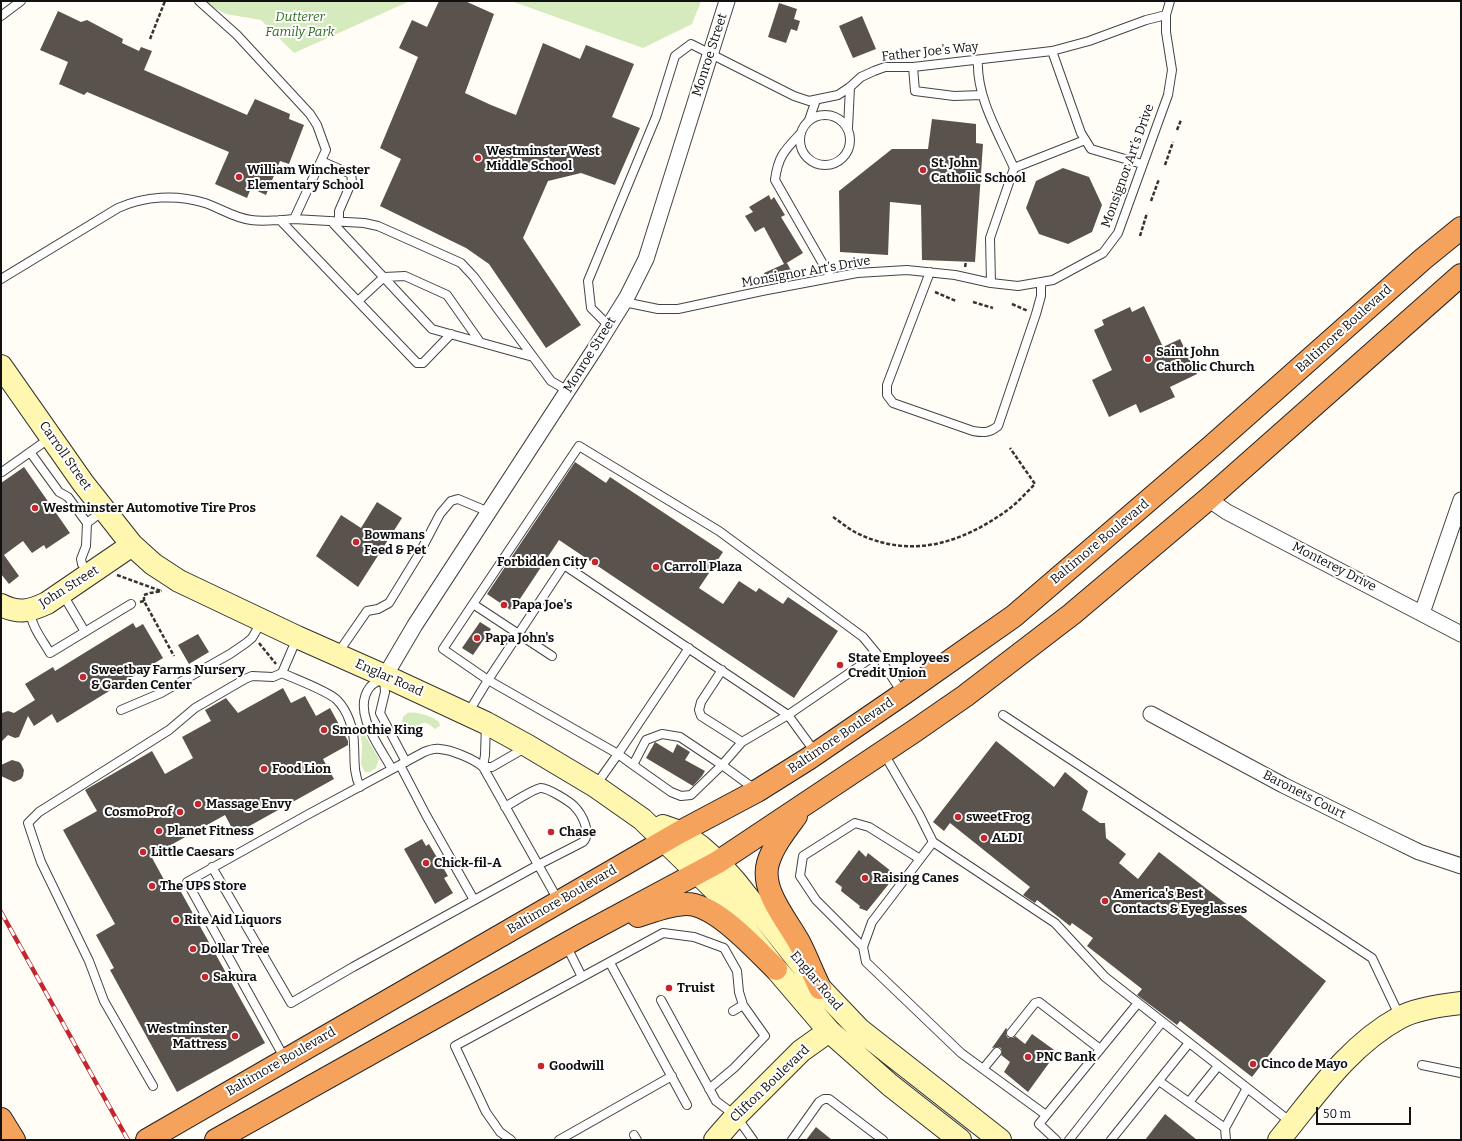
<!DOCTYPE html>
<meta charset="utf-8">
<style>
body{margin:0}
#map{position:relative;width:1462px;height:1141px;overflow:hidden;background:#fffdf5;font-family:Bitter,serif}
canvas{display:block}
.frame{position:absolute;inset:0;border:2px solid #111;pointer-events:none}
.scale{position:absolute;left:1316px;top:1107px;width:95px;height:18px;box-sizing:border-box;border:2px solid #111;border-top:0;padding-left:5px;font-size:12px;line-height:14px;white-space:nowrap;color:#111;-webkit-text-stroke:3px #fff;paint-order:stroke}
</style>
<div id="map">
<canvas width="1462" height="1141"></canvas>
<div class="frame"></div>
<div class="scale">50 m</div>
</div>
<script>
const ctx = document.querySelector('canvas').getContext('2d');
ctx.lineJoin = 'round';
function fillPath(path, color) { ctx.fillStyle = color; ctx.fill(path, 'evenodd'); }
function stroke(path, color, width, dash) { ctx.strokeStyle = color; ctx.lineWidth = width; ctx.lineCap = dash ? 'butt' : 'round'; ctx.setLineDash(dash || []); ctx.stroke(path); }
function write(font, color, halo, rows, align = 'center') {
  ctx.font = font + ' Bitter,serif'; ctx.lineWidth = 4; ctx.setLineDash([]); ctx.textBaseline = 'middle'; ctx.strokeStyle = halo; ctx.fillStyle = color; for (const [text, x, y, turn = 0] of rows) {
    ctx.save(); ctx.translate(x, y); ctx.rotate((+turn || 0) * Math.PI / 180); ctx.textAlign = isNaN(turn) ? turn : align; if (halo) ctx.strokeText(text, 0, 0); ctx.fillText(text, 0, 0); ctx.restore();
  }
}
const green = new Path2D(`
 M204,1H410L294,53L261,20L226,14L207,4Z
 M511,1H701L692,24L643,48Z
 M407,713C416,711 432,716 439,722L440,726L435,729C420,715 421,728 410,731L402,723L403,717Z
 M359,725L379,759L376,768L370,772H365L361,765L362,745Z`);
const building = new Path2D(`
 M439,1H465L494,14L465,93L491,105L516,115L543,43L580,59L586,45L634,64L612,117L640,128L615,185L581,173L548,181L523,238L581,325L546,348L489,264L466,248L380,206L401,159L380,148L418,57L399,48L412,20L427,27Z
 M779,3L797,9L794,19L800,21L797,31L791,29L786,43L768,37Z
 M58,11L81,22L87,20L123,39L122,43L139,51L141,47L152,51L144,70L247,115L255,99L290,114L289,119L304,125L289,164L280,161L266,195L251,188L247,198L215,184L229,152L87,92L84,95L59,84L68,62L40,50Z
 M862,16L876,49L853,58L839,26Z
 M932,119L976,124V143L983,144L975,262L922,260L921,205L890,202L888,255L840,252L839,191L892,149H928Z
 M1063,168L1089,177L1102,205L1092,232L1068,244L1039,234L1026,208L1036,181Z
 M769,195L771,200L774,197L785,215L781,217L803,253L785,264L787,263L794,276L781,282L769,284L764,273L784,264L764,227L755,232L745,216L753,212L749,207Z
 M1144,306L1163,347L1180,339L1197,374L1170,387L1175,397L1140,413L1136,404L1109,417L1092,380L1112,370L1094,330L1104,325L1102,320L1130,307L1132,312Z
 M575,462L606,483L610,477L723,552L699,588L723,604L739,581L756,592L759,588L783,604L788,597L838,631L794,698L559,540L512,611L487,594Z
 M24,467L70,533L46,549L44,545L32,553L23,541L4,555L19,576L9,584L1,574V483Z
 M377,502L402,518L358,587L316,556L341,515L361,528Z
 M480,622L491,629L473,655L462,648Z
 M133,623L136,628L143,624L163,658L57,723L52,714L34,726L28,716L19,737L15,738L8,735L1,742V715L2,713L8,711L14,713L35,700L25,684L53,667L55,671Z
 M198,634L209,652L189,664L178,645Z
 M283,688L291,703L305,696L316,716L330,708L348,741V745L323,759L334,779L235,834L225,815L151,856L168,887L176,883L265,1043L177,1092L110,970L114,968L96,935L115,924L63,830L97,811L85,790L152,751L165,774L193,758L182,737L211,721L205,710L226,698L238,713Z
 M996,741L1054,787L1065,772L1088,791L1082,810L1100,823H1105L1106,838L1126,854L1119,863L1138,879L1159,852L1326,981L1252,1077L1180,1021L1177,1025L1137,995L1142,989L1087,946L1093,938L1072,923L1070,926L1037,900L1035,903L1023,895L1030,887L950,823L944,831L933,822Z
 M655,742L673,753L677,744L690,752L685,760L705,771L702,776L693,786L646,758Z
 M12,760L19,762L21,764L24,770L23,776L21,779L14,782L1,776V765Z
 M422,839L426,846L429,844L448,876L444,878L453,893L435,904L404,849Z
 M859,850L866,857L868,853L896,875L867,911L859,908L860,906L841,891L842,887L835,882Z
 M1006,1028L1007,1029L1006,1035L1008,1038H1013L1015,1036L1025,1044L1032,1034L1057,1052L1028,1092L1004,1072L1010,1062L1001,1055L1002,1053L1001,1048L998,1047L992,1048Z
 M1165,1114L1197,1140H1145Z
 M816,1127L832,1140H806Z`);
const path = new Path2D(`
 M150,39L165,1
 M1177,130L1181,120
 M1165,165L1173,142
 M1151,201L1159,179
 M1140,236L1147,213
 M965,267L966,262
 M935,292L956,301
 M973,302L993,308
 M1012,304L1028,311
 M833,517C842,523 851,531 861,535C914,559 964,542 1009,509C1018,502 1027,492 1035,484L1010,448
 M117,575L161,591
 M144,601V595L150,593L162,591
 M140,602L144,601L174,656
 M259,643L276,664`);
const lane = new Path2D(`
 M1,16L21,1
 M1052,51L1081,133L1091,149L1142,164
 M978,60C976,97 999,134 1014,168L990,238L991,283
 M913,67L915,91L954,96L982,95
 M800 140a25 25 0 1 1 50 0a25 25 0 1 1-50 0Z
 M809,120L816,100
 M848,128L850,87
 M801,133C785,150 778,156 775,180L831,278
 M321,161L351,174L352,181L339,211V221
 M1014,168L1085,140
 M294,219L364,223L378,226L461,263L474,277L551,381L568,391
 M280,220L417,363H423L451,334
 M331,221L432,329L533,357
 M930,272L887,385V395L893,403L973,431C984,433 989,433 998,426L1036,314L1041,296V282
 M1,279L118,208C145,196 176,194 205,203C220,208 234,218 251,220C264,222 280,220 294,219L326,150L317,125L310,114L237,35L199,1
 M358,301L384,277L405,276L447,295L480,342
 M624,302L658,309H678L762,291L857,273L907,270L955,275L991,283L1018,286L1053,280L1103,253L1118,233L1168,95L1172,70L1166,32V15L1170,1
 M609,326L591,308L588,281L656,117L675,56L691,44L794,96L809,101L838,95L850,87L861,77L874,71L885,67H913L1052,51L1089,41L1146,20L1166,15
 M30,452L59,492L68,497L87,523L86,546L81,559L82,564L89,574
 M2,472L50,438
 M87,523L104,510
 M62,593L85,632
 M473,604L579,446L719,531L863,637L877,654L903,694
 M30,610C31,626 42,639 50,653L131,604
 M689,648L618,754L633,765L646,740L662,734L680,737L722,765L756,790
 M338,653L367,611L378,609L389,603L419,554L440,514L451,501L458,499L489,512
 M552,656L473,604L443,649L488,680L618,754L596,785
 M722,670L701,702L699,710L701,716L742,742
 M282,673C295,679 328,691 337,700C348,711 354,730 354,745C355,760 353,772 360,787
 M383,678C379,681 373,683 370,687C351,711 380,747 392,769
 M384,678L385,692L380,713L406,762
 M121,710L161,693L230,654L246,643L252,638L262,621
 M468,713L488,680L564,565L788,715L815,752
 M1003,715L1372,958L1400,1017
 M883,752L919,814L933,842L1055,923L1105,977L1292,1123
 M400,765L426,815L474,900
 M633,765L671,792L681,796L691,795L722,765L742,742L788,715L877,654
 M483,767H492L525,748
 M483,767L485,755L486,724
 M933,842L872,922L863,947L866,962L961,1053L1046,1115
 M212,867L291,1003L353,967L538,865L583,842C592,833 582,814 574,806C569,801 548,788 541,788C535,788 512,803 505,807
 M566,945L582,977
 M863,947L816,900L800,876L803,856L855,823L869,827L920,859
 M610,963L687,1105
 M661,1000L716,1101L736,1116L753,1140
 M733,1011L743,1005
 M1011,1033L1035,1003L1039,1002L1100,1049
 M285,1059L187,882L307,815L424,752C429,750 434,748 440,749C452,750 474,759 483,767L558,900
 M1422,1065L1461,1073
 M983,1069L997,1052
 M1159,1081L1225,1128
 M153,1086L104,1001L89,961L41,862L28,823L39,812L169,730L195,708L245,679L252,676L273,677L282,673L297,638
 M1189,1102L1218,1066
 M634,1135L637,1140
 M511,1140L500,1132L486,1112L455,1046L663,933L694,937L724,948L737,971L739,992L743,1005L765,1036L734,1068L709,1089
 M559,1140L672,1076
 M792,1140L819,1102L824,1099H829L883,1140
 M1056,1140L1039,1124L1138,1003
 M1069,1140L1162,1022
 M1111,1140L1189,1043
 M1226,1140L1225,1128L1247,1088`);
const street = new Path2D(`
 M1208,499L1227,512L1461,634
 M1422,613L1461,500
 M385,676L415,625L596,347L627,297L646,259L727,1
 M1151,714L1283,785L1382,834L1419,852L1461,866`);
const secondary = new Path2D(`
 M1,366L83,483L132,545L153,564L179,581L297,637L385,676L486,723L528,746L595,786L642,819L715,890L776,969L829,1031L890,1085L960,1140
 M1,605C19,614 30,611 47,603L132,545
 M663,826L680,832L700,846L718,862L735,881L820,988L860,1030L1000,1140
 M715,1140L736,1116L801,1051L829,1031
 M1279,1140C1315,1096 1348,1046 1399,1018C1415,1009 1443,1005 1461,1003`);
const highway = new Path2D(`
 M796,816C785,831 773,846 768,863C760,891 788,921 800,944C807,958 813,974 820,988
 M638,916C652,911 669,905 685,904C714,902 756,950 776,969
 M1,1119L14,1140
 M147,1140L680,832L757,791L808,759L903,694L1014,616L1213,445L1423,259L1461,228
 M216,1140L582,935L718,862L913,732L965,696L1072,614L1208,499L1461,275`);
const rail = new Path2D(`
 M1,912L128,1140`);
const markers = [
 [478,158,4,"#c4262e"],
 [923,170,4,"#c4262e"],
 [239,177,4,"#c4262e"],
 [1148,359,4,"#c4262e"],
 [35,508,4,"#c4262e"],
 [356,542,4,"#c4262e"],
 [595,562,4,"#c4262e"],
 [656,567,4,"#c4262e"],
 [504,605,4,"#c4262e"],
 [477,638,4,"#c4262e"],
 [840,665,4,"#c4262e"],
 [83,677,4,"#c4262e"],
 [324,730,4,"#c4262e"],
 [264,769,4,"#c4262e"],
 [198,804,4,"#c4262e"],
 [180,812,4,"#c4262e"],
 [958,817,4,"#c4262e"],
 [159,831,4,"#c4262e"],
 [551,832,4,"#c4262e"],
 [984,838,4,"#c4262e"],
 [143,852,4,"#c4262e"],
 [426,863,4,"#c4262e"],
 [865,878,4,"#c4262e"],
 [152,886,4,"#c4262e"],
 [1105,901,4,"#c4262e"],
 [176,920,4,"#c4262e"],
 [193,949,4,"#c4262e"],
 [205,977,4,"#c4262e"],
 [669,988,4,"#c4262e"],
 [235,1036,4,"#c4262e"],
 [1028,1057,4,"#c4262e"],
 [1253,1064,4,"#c4262e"],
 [541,1066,4,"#c4262e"]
];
const parkNames = [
 ["Dutterer",300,17],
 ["Family Park",300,32]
];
const streetNames = [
 ["Father Joe’s Way",930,52,-6],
 ["Monroe Street",710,55,-72],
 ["Monsignor Art’s Drive",1128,166,-70],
 ["Monsignor Art’s Drive",806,272,-10],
 ["Baltimore Boulevard",1344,329,-42],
 ["Monroe Street",590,355,-58],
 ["Carroll Street",65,456,55],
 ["Baltimore Boulevard",1100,542,-40],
 ["Monterey Drive",1334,567,27],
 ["John Street",69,587,-32],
 ["Englar Road",389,678,24],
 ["Baltimore Boulevard",841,736,-34],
 ["Baronets Court",1304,795,27],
 ["Baltimore Boulevard",562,900,-30],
 ["Englar Road",816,981,50],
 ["Baltimore Boulevard",281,1062,-30],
 ["Clifton Boulevard",770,1084,-44]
];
const poiNames = [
 ["Westminster West",486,151],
 ["Middle School",486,166],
 ["St. John",931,163],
 ["Catholic School",931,178],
 ["William Winchester",247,170],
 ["Elementary School",247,185],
 ["Saint John",1156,352],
 ["Catholic Church",1156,367],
 ["Westminster Automotive Tire Pros",43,508],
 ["Bowmans",364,535],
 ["Feed & Pet",364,550],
 ["Forbidden City",587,562,"right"],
 ["Carroll Plaza",664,567],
 ["Papa Joe's",512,605],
 ["Papa John's",485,638],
 ["State Employees",848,658],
 ["Credit Union",848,673],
 ["Sweetbay Farms Nursery",91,670],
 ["& Garden Center",91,685],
 ["Smoothie King",332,730],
 ["Food Lion",272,769],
 ["Massage Envy",206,804],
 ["CosmoProf",172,812,"right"],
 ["sweetFrog",966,817],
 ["Planet Fitness",167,831],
 ["Chase",559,832],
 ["ALDI",992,838],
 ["Little Caesars",151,852],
 ["Chick-fil-A",434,863],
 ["Raising Canes",873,878],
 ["The UPS Store",160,886],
 ["America's Best",1113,894],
 ["Contacts & Eyeglasses",1113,909],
 ["Rite Aid Liquors",184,920],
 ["Dollar Tree",201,949],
 ["Sakura",213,977],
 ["Truist",677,988],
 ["Westminster",227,1029,"right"],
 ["Mattress",227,1044,"right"],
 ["PNC Bank",1036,1057],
 ["Cinco de Mayo",1261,1064],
 ["Goodwill",549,1066]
];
fillPath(green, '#d5ebbd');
fillPath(building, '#5a524d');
stroke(lane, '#444', 10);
stroke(street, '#444', 17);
stroke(secondary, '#333', 24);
stroke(highway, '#222', 24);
stroke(path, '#333', 2.5, [4, 2]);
stroke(lane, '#fff', 8);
stroke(street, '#fff', 15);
stroke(secondary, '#fff6b0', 22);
stroke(highway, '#f5a25d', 22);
stroke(rail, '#c4262e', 4.5);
stroke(rail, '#fff', 3, [9]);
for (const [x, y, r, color] of markers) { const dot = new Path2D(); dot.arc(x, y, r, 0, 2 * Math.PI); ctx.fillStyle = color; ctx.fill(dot); stroke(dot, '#fff', 1.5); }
write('italic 13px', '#2f6b1f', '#fff', parkNames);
write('13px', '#111', '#fff', streetNames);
write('bold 13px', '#111', '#fff', poiNames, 'left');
</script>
